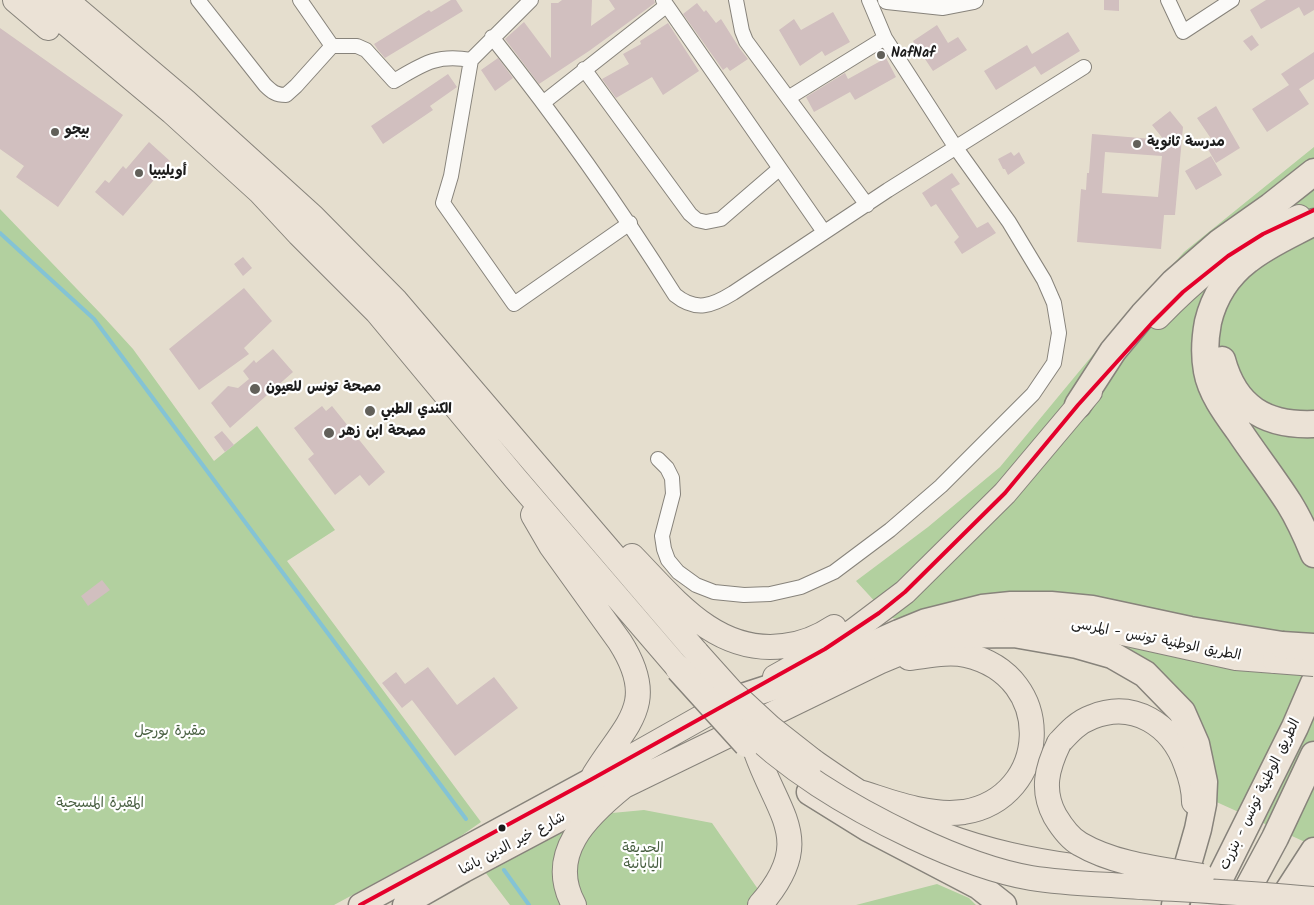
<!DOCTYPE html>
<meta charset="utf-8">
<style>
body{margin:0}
canvas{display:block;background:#e5dece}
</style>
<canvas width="1314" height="905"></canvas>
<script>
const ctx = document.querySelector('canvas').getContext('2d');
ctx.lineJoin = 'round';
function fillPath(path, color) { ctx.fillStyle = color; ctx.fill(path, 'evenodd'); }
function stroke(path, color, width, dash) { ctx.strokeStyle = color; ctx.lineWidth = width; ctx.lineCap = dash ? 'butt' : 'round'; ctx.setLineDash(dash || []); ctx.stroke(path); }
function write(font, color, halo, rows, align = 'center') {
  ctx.font = font + ' Kalam,"Playpen Sans Arabic",sans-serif'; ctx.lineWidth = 4.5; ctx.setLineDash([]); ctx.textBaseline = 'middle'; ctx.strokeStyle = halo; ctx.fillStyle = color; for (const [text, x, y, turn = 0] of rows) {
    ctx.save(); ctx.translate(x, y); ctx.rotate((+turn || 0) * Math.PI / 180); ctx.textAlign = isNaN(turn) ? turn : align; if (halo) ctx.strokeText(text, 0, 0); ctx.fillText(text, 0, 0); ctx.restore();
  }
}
const green = new Path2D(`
 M1314,147V846L1212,800L1190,712L1077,634L890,618L856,581L928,527L1000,467L1101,345L1184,252Z
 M0,209L101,314L133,349L214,461L257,426L335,530L287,561L481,822L458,838L334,905H0Z
 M644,810L712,823L769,905H510L482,868L580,816Z
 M937,884L969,898L976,905H856Z`);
const stream = new Path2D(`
 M0,233L94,319L466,819
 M504,870L529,905`);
const building = new Path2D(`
 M451,0H456L463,11L385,58L378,50L374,44L429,10L431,12Z
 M562,0H592L591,26L615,9L609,0H654L655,3L589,51L539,84L505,39L524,22L551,58V3H558Z
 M1104,0H1119V11L1104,10Z
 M1266,0H1314V10L1304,16L1299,7L1261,29L1250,10Z
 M697,3L704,12L706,10L716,23L721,19L740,49L748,59L730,71L727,67L723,70L683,14Z
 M833,12L850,42L825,56L822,51L800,66L779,30L794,19L801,30Z
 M668,23L699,71L663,95L652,77L616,98L602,79L629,64L623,54L641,44L640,41Z
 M937,25L948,43L958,37L967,50L933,71L913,41Z
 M0,28L123,115L58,207L16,177L24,166L0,149Z
 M1068,32L1080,51L1041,75L1035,66L996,90L984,71L1027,45L1032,54Z
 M1252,35L1259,45L1251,51L1243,41Z
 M1314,52V79L1299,89L1309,104L1267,132L1252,109L1289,85L1281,74Z
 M498,58L513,78L495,91L481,70Z
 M886,58L896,77L855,100L850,92L814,112L806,97L845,73L848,79Z
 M448,74L457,87L430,106L433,110L383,144L371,126Z
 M1216,106L1240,148L1216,163L1205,144L1212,140L1197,118Z
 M1170,111L1183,127L1175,215H1164L1161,249L1077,242L1081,189L1086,190L1087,173H1089L1092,134L1164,140L1152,125ZM1105,152L1162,156L1158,197L1102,193Z
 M149,142L170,161L123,216L95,192L105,180L109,183L123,166L126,169Z
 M1011,152L1014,156L1019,152L1025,163L1008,175L1005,169H1003L998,159Z
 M1211,156L1222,175L1196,190L1185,171Z
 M952,173L960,184L951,189L977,228L988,222L996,233L962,254L954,242L959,237L936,204L931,207L922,193Z
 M243,257L252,268L243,276L234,264Z
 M244,288L272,321L244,348L249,354L199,390L169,349Z
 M273,349L293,372L230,428L211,403L228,386L238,388L249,379L243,371L254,360L256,363Z
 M322,406L326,411L332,406L385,472L369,486L360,475L335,495L308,459L314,454L294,428Z
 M222,431L234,445L225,452L214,437Z
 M102,580L110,590L88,606L81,596Z
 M428,667L457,705L494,677L518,708L455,756L412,700L402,708L382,683L396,672L405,684Z`);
const minor = new Path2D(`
 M198,0L265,85C272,92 276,95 286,95L296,86L332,46H357L366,50L394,81C423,64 436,54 471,60
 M300,0L332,46
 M531,0L471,60L451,176L443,203L514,304L630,223
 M663,0L824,232
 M736,0L742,31L746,41L867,205
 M1168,0L1183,32L1232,0
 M492,37C558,120 619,206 675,295C696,312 712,306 733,293L888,190L1084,67
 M584,69L690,214L697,220L706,222L721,219L779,169
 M788,98L885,38
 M544,102L666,6
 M658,459L667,468L672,478L673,494L662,536L664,549L668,560L678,572L696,585L714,592L744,595L770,594L801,587L834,572L890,530L941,486L1033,394L1054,363L1059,333L1054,303L1044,280L1009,222L956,148L885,38L869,0`);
const tertiary = new Path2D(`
 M887,0L943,6L974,0`);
const primary = new Path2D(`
 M360,905L592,779
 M404,905L464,871L609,794`);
const trunk = new Path2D(`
 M15,0L48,28
 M38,0L172,112L260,192L299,234L377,312L515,478L679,669
 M66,0L185,101L313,217L396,301L697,653
 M1158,317C1189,285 1224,254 1264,233C1275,227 1287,222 1299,217
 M533,515L551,546L620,642C660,705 625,724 594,775
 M632,556C674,599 716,655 784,646C801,644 819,637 834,627
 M775,677L825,649L852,632L905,592L1005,493L1090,392
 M1059,743C1069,732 1078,722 1092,717C1134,700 1172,725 1186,765C1191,778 1194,789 1194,802
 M756,752C779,817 816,841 760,905
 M813,761C836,777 859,793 883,807C964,852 1053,867 1144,873
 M592,779L732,700
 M856,791C890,801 927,817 964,812C1050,798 1058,676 966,655C948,651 927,656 909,658
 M1312,883H1314
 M574,905C546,854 587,816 624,786L879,662L944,635L976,626L1011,621L1050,622L1091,626L1236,658L1275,661`);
const motorway = new Path2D(`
 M1314,222C1292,234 1268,244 1248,260C1227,276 1214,297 1208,322C1205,338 1204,355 1207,371C1211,393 1226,413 1239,431C1255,455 1273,478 1289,503C1299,519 1307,537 1314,554
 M1222,360C1235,408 1266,426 1314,424
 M1078,405L1113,351L1143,315L1174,282L1220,242L1271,206L1314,172
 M944,635L1014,634L1077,645L1112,655L1145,674L1182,712L1196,744L1204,782L1203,804L1198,829L1184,878L1175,905
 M733,700L791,681L899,633L926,622L982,608L1011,605H1051L1092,609L1190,630L1282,645
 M810,792L868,828L979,886L1003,905
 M1204,905L1216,886L1295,727L1314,683
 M1239,905L1275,838L1314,755
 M1279,905L1314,851`);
const trunkBridge = new Path2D(`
 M697,653L732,692L771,728L813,761
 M1275,661L1314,664
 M735,717C786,769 848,806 913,837C951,855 990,871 1031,878C1062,883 1094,884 1125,886C1188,890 1251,893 1314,899
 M1059,743C1047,768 1041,790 1055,816C1061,826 1069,838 1080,844C1116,865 1162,869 1202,876`);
const motorwayBridge = new Path2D(`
 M1282,645L1314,647
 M679,669L747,744`);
const bus1 = new Path2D(`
 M360,905L592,779L825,649L879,613L905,592L1005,493L1078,405L1152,323L1183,292L1228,256L1263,234L1314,210`);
const markers = [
 [881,55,5,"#62605a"],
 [55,132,5,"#62605a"],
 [1137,144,5,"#62605a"],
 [139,173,5,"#62605a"],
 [255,389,6,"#62605a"],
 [370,411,6,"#62605a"],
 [329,433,6,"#62605a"],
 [502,828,4.5,"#1c1c1c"]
];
const poiNames = [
 ["NafNaf",891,55],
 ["بيجو",65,132],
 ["مدرسة ثانوية",1147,144],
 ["أويليبيا",149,173],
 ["مصحة تونس للعيون",266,389],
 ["الكندي الطبي",381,411],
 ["مصحة ابن زهر",340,433]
];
const streetNames = [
 ["الطريق الوطنية تونس - المرسى",1156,641,11],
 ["الطريق الوطنية تونس - بنزرت",1261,795,-64],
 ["شارع خير الدين باشا",513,845,-28]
];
const parkNames = [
 ["مقبرة بورجل",170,733],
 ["المقبرة المسيحية",100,805],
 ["الحديقة",643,850],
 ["اليابانية",643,866]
];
fillPath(green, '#b2d09f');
stroke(stream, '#84c3d5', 4);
fillPath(building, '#d1bfbf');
stroke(minor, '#87837b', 16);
stroke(tertiary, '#87837b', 20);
stroke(primary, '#87837b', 25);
stroke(trunk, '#87837b', 26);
stroke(motorway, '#87837b', 29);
stroke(minor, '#fbfaf8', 14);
stroke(tertiary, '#fbfaf8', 18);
stroke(primary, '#ebe2d6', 22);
stroke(trunk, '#ebe2d6', 24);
stroke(motorway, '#ebe2d6', 26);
stroke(trunkBridge, '#87837b', 26, []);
stroke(motorwayBridge, '#87837b', 29, []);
stroke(trunkBridge, '#ebe2d6', 24);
stroke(motorwayBridge, '#ebe2d6', 26);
stroke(bus1, '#e4002b', 4);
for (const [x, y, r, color] of markers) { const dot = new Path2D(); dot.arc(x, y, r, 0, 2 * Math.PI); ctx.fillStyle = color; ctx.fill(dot); stroke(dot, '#fff', 2); }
write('bold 14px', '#1c1c1c', '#fff', poiNames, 'left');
write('14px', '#1c1c1c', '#fff', streetNames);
write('14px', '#485f41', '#fff', parkNames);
</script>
